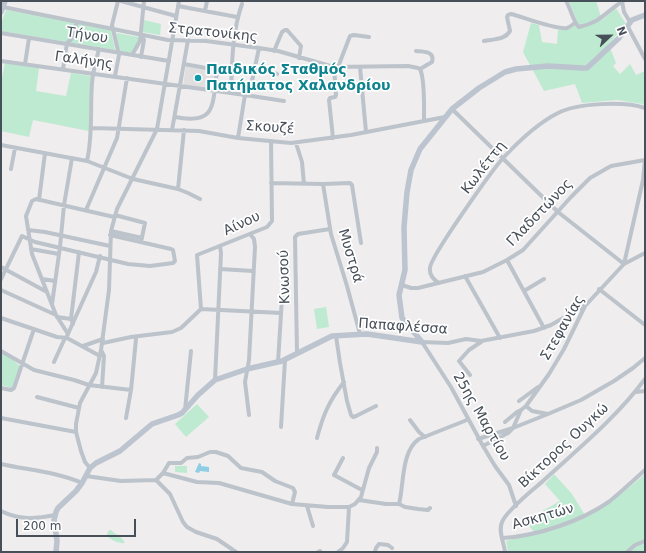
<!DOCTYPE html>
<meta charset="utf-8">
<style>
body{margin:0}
#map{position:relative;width:646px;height:553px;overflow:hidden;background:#efeded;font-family:"DejaVu Sans",sans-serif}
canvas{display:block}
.frame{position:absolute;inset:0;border:2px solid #474f59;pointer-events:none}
.north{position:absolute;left:590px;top:16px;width:40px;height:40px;-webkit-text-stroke:3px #fff;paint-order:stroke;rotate:68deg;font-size:11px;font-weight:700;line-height:16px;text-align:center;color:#474f59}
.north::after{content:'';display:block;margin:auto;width:14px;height:18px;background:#474f59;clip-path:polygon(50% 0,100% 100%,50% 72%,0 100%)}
.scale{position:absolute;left:16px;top:519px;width:120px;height:18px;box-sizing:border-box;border:2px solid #474f59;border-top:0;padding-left:5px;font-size:12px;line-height:14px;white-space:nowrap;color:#474f59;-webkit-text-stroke:3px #fff;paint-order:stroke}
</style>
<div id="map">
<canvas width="646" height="553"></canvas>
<div class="frame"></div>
<div class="north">N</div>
<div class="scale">200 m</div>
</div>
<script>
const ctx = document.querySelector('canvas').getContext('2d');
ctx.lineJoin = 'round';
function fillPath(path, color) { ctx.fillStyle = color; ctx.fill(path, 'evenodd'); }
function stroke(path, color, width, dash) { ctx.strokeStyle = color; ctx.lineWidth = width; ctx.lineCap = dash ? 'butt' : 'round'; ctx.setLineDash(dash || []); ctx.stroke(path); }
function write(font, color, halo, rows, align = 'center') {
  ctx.font = font + ' "DejaVu Sans",sans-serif'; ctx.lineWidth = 3.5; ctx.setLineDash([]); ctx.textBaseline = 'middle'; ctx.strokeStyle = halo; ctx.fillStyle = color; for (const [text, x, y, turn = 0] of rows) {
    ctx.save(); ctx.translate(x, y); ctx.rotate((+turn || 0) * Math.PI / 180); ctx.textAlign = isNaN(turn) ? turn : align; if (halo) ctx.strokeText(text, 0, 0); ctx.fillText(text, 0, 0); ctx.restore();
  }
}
const education = new Path2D(`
 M186,66L216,72L213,90L183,86Z`);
const green = new Path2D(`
 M569,1H596L602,20L616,8L626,24L607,46L611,50L616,63L613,66L620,74L630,64L636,75L645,71V108L643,104L617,100L582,103L575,84L544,91L523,52L531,23L539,25L542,42L557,44L558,30H567L578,24Z
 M6,10L110,29L111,31L115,50L1,31V24Z
 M144,20L161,24L160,35L142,32Z
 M116,33L139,37L138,44L132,53L120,51Z
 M5,63L39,68L36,91L66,96L71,73L91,76L89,131L33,120L29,137L1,131V82Z
 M326,307L329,327L317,329L314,309Z
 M1,352L12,359L20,366L12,388L1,385Z
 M197,404L209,417L186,437L175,424Z
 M175,466H187V473L175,472Z
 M554,474L572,494L586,517C609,505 626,490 645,474V552H508L506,541L535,533L525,521L560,501L545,484Z
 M111,530C116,535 122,536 125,543C119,544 110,540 107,535L108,531Z`);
const water = new Path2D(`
 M199,463L201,464V466L209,467V472L200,471L199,473L195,472Z`);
const street = new Path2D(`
 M121,1L176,16
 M566,1C570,7 574,24 579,27C602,22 605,12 623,1
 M622,1L624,12L630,22
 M178,6L237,17
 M3,7L168,40L206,41L259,48L278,51L334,67L408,66L418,68L420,69
 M205,11L207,1
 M628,27L645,59
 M1,33L169,61
 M484,41C494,39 505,40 510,31L507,17L508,15L511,14C523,17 555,30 567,28C570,27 572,25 575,23
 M274,51L282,32L285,30H287L301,46L299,58
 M416,51C424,52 435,51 432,62L420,69
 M132,55L140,41L144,1
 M141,57L144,40L141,34
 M1,61L245,95
 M25,64L29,38
 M338,67L350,36L354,35L369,37
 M360,67L366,132
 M255,68L277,74
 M63,69L67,43C75,37 76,32 76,22
 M420,69C425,79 424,108 424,120
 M115,76L119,55L112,25L118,1
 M231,93C232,63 232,32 242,4
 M249,95L259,48
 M452,109L558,212L624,264L643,180L645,160
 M175,117C217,125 212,105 217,72V70L184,64
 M91,128L199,131L238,138L291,143L351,135L445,117
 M172,130L188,40
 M238,138L245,95L284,101
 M333,138L329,100L330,98L335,97L336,95L334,67
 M296,143L302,162L304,184
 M1,145L87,161L133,179L178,189L188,193L200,199
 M87,161C93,135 90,109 92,83C93,71 96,60 99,49
 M11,169L15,148
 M271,183L323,184L350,183L352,185L361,243
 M323,184L331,234L347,286L360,334
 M178,189L184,130
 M39,200L45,153
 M86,210L117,138L127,78
 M115,215L145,223L141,242
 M28,230L45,232L110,246
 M111,231L142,238
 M31,249L59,254
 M507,260L544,328
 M1,267L47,292
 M220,269L253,271
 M465,276L500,338
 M1,279L22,236L35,242L128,264L150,266L173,263L175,261L173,250L171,249L110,235
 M42,279L55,281
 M439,283C434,280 429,275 430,268C430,257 493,169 504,157C519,141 538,123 558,113C577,103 625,101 645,108
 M402,285L411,288H418L483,272L507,260L523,250L571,197L590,178L611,166L645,160
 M599,289L645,325
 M1,290L56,315
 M524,291L544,279
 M52,304L60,247L64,205L72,158
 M201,309L197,255L267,227L272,221L271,141
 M201,309L281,313
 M57,317L71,319
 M1,318L57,337L67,338L100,356
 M73,324L71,319L79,252
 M68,334L56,315L32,254L26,216L32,201L36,199L114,217
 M67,336L96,272L100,256
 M336,336L340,363L347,401L351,415L353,417L356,416L376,406
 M422,342L451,387L483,446L495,466L509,485L516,506
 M422,342L448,343L466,339L481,341L534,331L551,325L584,306
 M103,343L131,337L172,332L181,328L201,309
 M83,346L103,339
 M101,350L104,356L102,387
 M1,351L34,370L74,380L89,385L131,390
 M297,353L295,237L298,234L330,229
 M54,362L65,338
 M278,362L282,298
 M470,375L459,361L469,350L481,342
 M215,380L221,253L220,246
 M1,388L11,390L14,388L34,329
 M636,392L645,391
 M37,397L79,408
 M519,401L538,387
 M526,406L532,411L548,414L581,400L614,381L633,368L645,358
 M185,410L191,351
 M249,415L245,382L249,360L255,247L254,239L250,234
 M1,418L76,432
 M126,418L131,390L136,339L135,337
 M410,420L419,432L425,437
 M505,422L517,412L521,410
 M281,427L285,360
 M317,438C323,415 329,401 344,382
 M478,439L513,428L521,410L526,406L549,374L564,349L585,306L624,264L645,253
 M483,446L508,433L513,428L548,414
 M343,458L334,475L362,490
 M1,464C28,470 57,472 82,483
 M90,468L85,462L81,451L76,432V424L80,403L96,373L101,350L109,290L111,231L117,209L157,129L179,1
 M163,473L169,463H181L187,458L198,457L210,452H216L228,456L241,468L262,472L275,481L293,488L295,492L292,504
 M86,476L121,481L156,480L163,473L197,482L219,483L292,504L328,507H349L355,504L361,497L369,468L377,452V448
 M156,480L170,494L183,522L187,527L196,532L217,539L236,552
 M359,500L386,504H399L405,507L418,509L428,510L430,508
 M399,504C404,485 401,451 419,439L467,420
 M307,506L313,526
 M1,511C19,520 35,519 55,515
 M503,538C537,536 582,521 610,501C622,491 634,480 645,470
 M318,552L320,551
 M338,552L343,548L347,542L349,507
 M375,552L376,548L379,544L388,545L392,548
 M505,552C504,543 498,531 502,522C507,510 533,490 543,481C578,449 617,417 645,379
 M627,552L635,545L645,541`);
const secondary = new Path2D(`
 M1,12L5,1
 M422,342L402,318L399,295L405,270L404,227L407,192L411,170L420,149L452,109L479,88L505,72L516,69L548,66L583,68H587L619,38L632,20L645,15
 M56,552L57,541L54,520L56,512L58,508L76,491L82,483L90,468L96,463L120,451L152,424L178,415L182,413L198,395L215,380L247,369L282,361L332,336L367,334L422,342`);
const markers = [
 [198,78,4,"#0f9aa8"]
];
const streetNames = [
 ["Στρατονίκης",213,33,6],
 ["Τήνου",87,36,9],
 ["Γαλήνης",84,61,8],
 ["Σκουζέ",270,128,4],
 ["Κωλέττη",484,168,-52],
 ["Γλαδστώνος",540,213,-46],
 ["Αίνου",242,224,-25],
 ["Μυστρά",350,256,73],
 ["Κνωσού",285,277,-92],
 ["Παπαφλέσσα",403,327,4],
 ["Στεφανίας",563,328,-60],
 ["25ης Μαρτίου",481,417,60],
 ["Βίκτορος Ουγκώ",564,446,-43],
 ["Ασκητών",543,517,-16]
];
const cultureNames = [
 ["Παιδικός Σταθμός",206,70],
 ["Πατήματος Χαλανδρίου",206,86]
];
fillPath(education, '#e0dede');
fillPath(green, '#beead1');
fillPath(water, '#8ecee4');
stroke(street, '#bcc3cb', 4);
stroke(secondary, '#bcc4cf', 5.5);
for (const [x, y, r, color] of markers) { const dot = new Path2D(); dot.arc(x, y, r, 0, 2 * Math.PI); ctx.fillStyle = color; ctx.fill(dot); stroke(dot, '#fff', 1.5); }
write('14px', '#474f59', '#fff', streetNames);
write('bold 14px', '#0d838f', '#fff', cultureNames, 'left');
</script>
